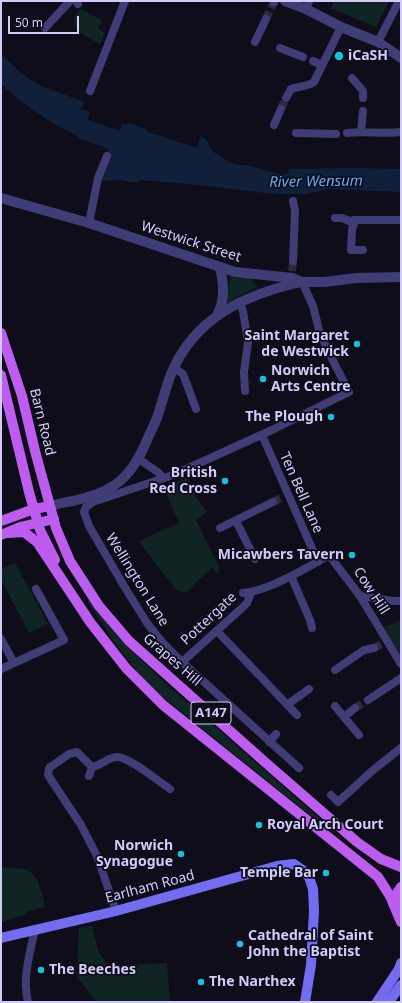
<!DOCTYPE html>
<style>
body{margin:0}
#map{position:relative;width:402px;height:1003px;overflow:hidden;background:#0f0d1a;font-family:"Noto Sans",sans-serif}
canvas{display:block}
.frame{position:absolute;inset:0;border:2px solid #d2cbfa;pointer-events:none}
.scale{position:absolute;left:8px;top:16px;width:71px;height:18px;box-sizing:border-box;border:2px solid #d2cbfa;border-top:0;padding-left:5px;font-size:12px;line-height:14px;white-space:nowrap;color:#d2cbfa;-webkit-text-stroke:3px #0f0d1a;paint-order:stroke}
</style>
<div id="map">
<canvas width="402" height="1003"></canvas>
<div class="frame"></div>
<div class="scale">50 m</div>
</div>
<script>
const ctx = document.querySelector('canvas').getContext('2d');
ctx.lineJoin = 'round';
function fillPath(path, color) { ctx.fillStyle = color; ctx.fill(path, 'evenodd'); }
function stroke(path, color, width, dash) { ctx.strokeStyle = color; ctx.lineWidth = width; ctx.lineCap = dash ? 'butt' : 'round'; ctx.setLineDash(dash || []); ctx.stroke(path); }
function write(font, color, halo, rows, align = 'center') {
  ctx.font = font + ' "Noto Sans",sans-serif'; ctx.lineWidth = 3.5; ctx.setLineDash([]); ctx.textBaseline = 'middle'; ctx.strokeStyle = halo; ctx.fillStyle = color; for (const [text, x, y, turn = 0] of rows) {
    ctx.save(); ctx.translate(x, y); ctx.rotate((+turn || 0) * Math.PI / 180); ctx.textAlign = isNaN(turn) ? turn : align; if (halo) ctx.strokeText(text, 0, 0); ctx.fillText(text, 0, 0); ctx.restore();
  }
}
const green = new Path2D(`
 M334,1H389L376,27L331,8Z
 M80,9L102,20L98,28L105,34L100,44L77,31L74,19Z
 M230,276L236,278H251L257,287L227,303Z
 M187,477L196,497L207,512L196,520L219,567L218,575L212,568L194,584L195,585L186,593L177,590L162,572L139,541L179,523L164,489L162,490L161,488Z
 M15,563L48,624L29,633L1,579V569Z
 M88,599L119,638L162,680L327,825L325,827L148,685L117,646L88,602Z
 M401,620V656L384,627Z
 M1,867C9,868 20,867 27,870C39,875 42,895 45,907L26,912L24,915L1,922Z
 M92,926C96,943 97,953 109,966L167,963L170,1002H97L77,977L79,928Z`);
const water = new Path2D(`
 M1,54L22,74L39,85L84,102L81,109L90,112L87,120L120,131L122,124H132L146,129V131L197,148L200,137L206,139L212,151L233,164L250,166L279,174H289L288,169L355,168L401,169V192L329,189L307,194H274L190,184L139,180L137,183L119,180L98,181L109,149L80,139L76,135L51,122L19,100L1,84Z`);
const minorTunnel = new Path2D(`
 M266,19L274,2
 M281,109L286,98
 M292,271L293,261
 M273,502L281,498
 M374,648L381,644
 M355,708L368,700`);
const minor = new Path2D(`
 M76,1L78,4
 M274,2V1
 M306,9L309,1
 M45,28L70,1
 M255,42L266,19
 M378,42L399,1
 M280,48L303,57
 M313,61L322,65
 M352,78L363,91V98
 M90,91L125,1
 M286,98L291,89C299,86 307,87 314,82L341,27
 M274,125L281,109
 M361,132L363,111
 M296,133L336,134
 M347,133C365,131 383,134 401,132
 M293,201L295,211L293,261
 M335,218H342L349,221L355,220H401
 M355,220L352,230L351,250H363
 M89,223L98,178L107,156
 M239,302L243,311L248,343L244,372L245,391
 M174,368L183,374L196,409
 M262,435L318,562
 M139,459L159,473L163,478
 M236,521L255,559
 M220,528L273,502
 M291,576L310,620L312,628
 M243,593C265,592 309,567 329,555L360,596L401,664
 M360,596L393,601H401
 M217,631L297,715
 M1,639L14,663
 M182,662L242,608L247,603L251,593
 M1,669L64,640L36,589
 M335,670L364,650L374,648
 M368,700L401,678
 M287,705L309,689
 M335,706L344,717L355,708
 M344,717L359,735
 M269,742L276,734
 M299,768L182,662L162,642L147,623L124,586L89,526L84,512L86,507L93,502L173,475L272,430L349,392L328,351L319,330L313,306L302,282
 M89,776L92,767
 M331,795L338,802L372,771L401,748
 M116,911L97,856L81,825L48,775L49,768L69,754L77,752L92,767C101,766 108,757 117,757C130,757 159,782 170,789
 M28,1002C22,978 30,953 35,929`);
const tertiary = new Path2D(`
 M285,1L306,9L341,27L378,42L401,58
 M1,198L89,223L235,272L293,278L302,282H325L356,278L401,277
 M217,315C225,301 224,284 220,268
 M50,506C69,501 90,499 108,489C128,479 139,459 147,440C151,431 156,422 159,412C163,400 166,387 171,374C195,317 244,295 301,282`);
const secondary = new Path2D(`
 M1,938L116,911L277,866L294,864L304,871L309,877L313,889L314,911L311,965L305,1002
 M377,1002L399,969L401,963
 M389,1002L401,985`);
const primary = new Path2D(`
 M1,333L22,396L35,451L56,528L70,561L99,606L129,641L266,763L357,842L381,859L401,867
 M1,375L29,492L40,530L55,560
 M1,521L34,509L50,506
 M8,533L24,532L37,542L90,622L126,668L163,705L378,877L390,896L401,922
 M1,535L20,527L54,519
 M396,908L397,893L401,887`);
const markers = [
 [339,56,5,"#16c2db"],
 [357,344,4,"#16c2db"],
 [263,379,4,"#16c2db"],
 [331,417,4,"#16c2db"],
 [225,481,4,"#16c2db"],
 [352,555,4,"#16c2db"],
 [259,825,4,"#16c2db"],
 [181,854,4,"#16c2db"],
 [326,873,4,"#16c2db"],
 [240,944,4,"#16c2db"],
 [41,970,4,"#16c2db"],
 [201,982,4,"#16c2db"]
];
const shields = [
 [211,713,40]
];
const shieldNames = [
 ["A147",211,713]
];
const poiNames = [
 ["iCaSH",348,56],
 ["Saint Margaret",349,336,"right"],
 ["de Westwick",349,352,"right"],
 ["Norwich",271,371],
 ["Arts Centre",271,387],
 ["The Plough",323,417,"right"],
 ["British",217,473,"right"],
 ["Red Cross",217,489,"right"],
 ["Micawbers Tavern",344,555,"right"],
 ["Royal Arch Court",267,825],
 ["Norwich",173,846,"right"],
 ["Synagogue",173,862,"right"],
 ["Temple Bar",318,873,"right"],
 ["Cathedral of Saint",248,936],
 ["John the Baptist",248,952],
 ["The Beeches",49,970],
 ["The Narthex",209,982]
];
const streetNames = [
 ["Westwick Street",191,242,18],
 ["Barn Road",42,422,76],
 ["Ten Bell Lane",301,493,66],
 ["Wellington Lane",137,580,58],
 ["Cow Hill",371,591,57],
 ["Pottergate",209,619,-43],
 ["Grapes Hill",172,660,41],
 ["Earlham Road",150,887,-15]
];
const waterNames = [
 ["River Wensum",316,182,-1]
];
fillPath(green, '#102424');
fillPath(water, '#10203b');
stroke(minorTunnel, '#2c2a3c', 8, [8, 4]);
stroke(minor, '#403c75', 8);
stroke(tertiary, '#403c75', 10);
stroke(secondary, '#736cf0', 10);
stroke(primary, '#bd5def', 10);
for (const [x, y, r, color] of markers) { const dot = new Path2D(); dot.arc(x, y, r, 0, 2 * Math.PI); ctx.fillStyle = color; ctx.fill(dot); stroke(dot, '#0f0d1a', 1.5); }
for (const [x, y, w] of shields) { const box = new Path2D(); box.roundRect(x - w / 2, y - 11, w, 22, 3); ctx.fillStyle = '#0f0d1a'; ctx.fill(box); stroke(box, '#d2cbfa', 1); }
write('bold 13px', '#d2cbfa', null, shieldNames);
write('bold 14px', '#d2cbfa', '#0f0d1a', poiNames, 'left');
write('14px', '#d2cbfa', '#0f0d1a', streetNames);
write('italic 15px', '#64abef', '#0f0d1a', waterNames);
</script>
